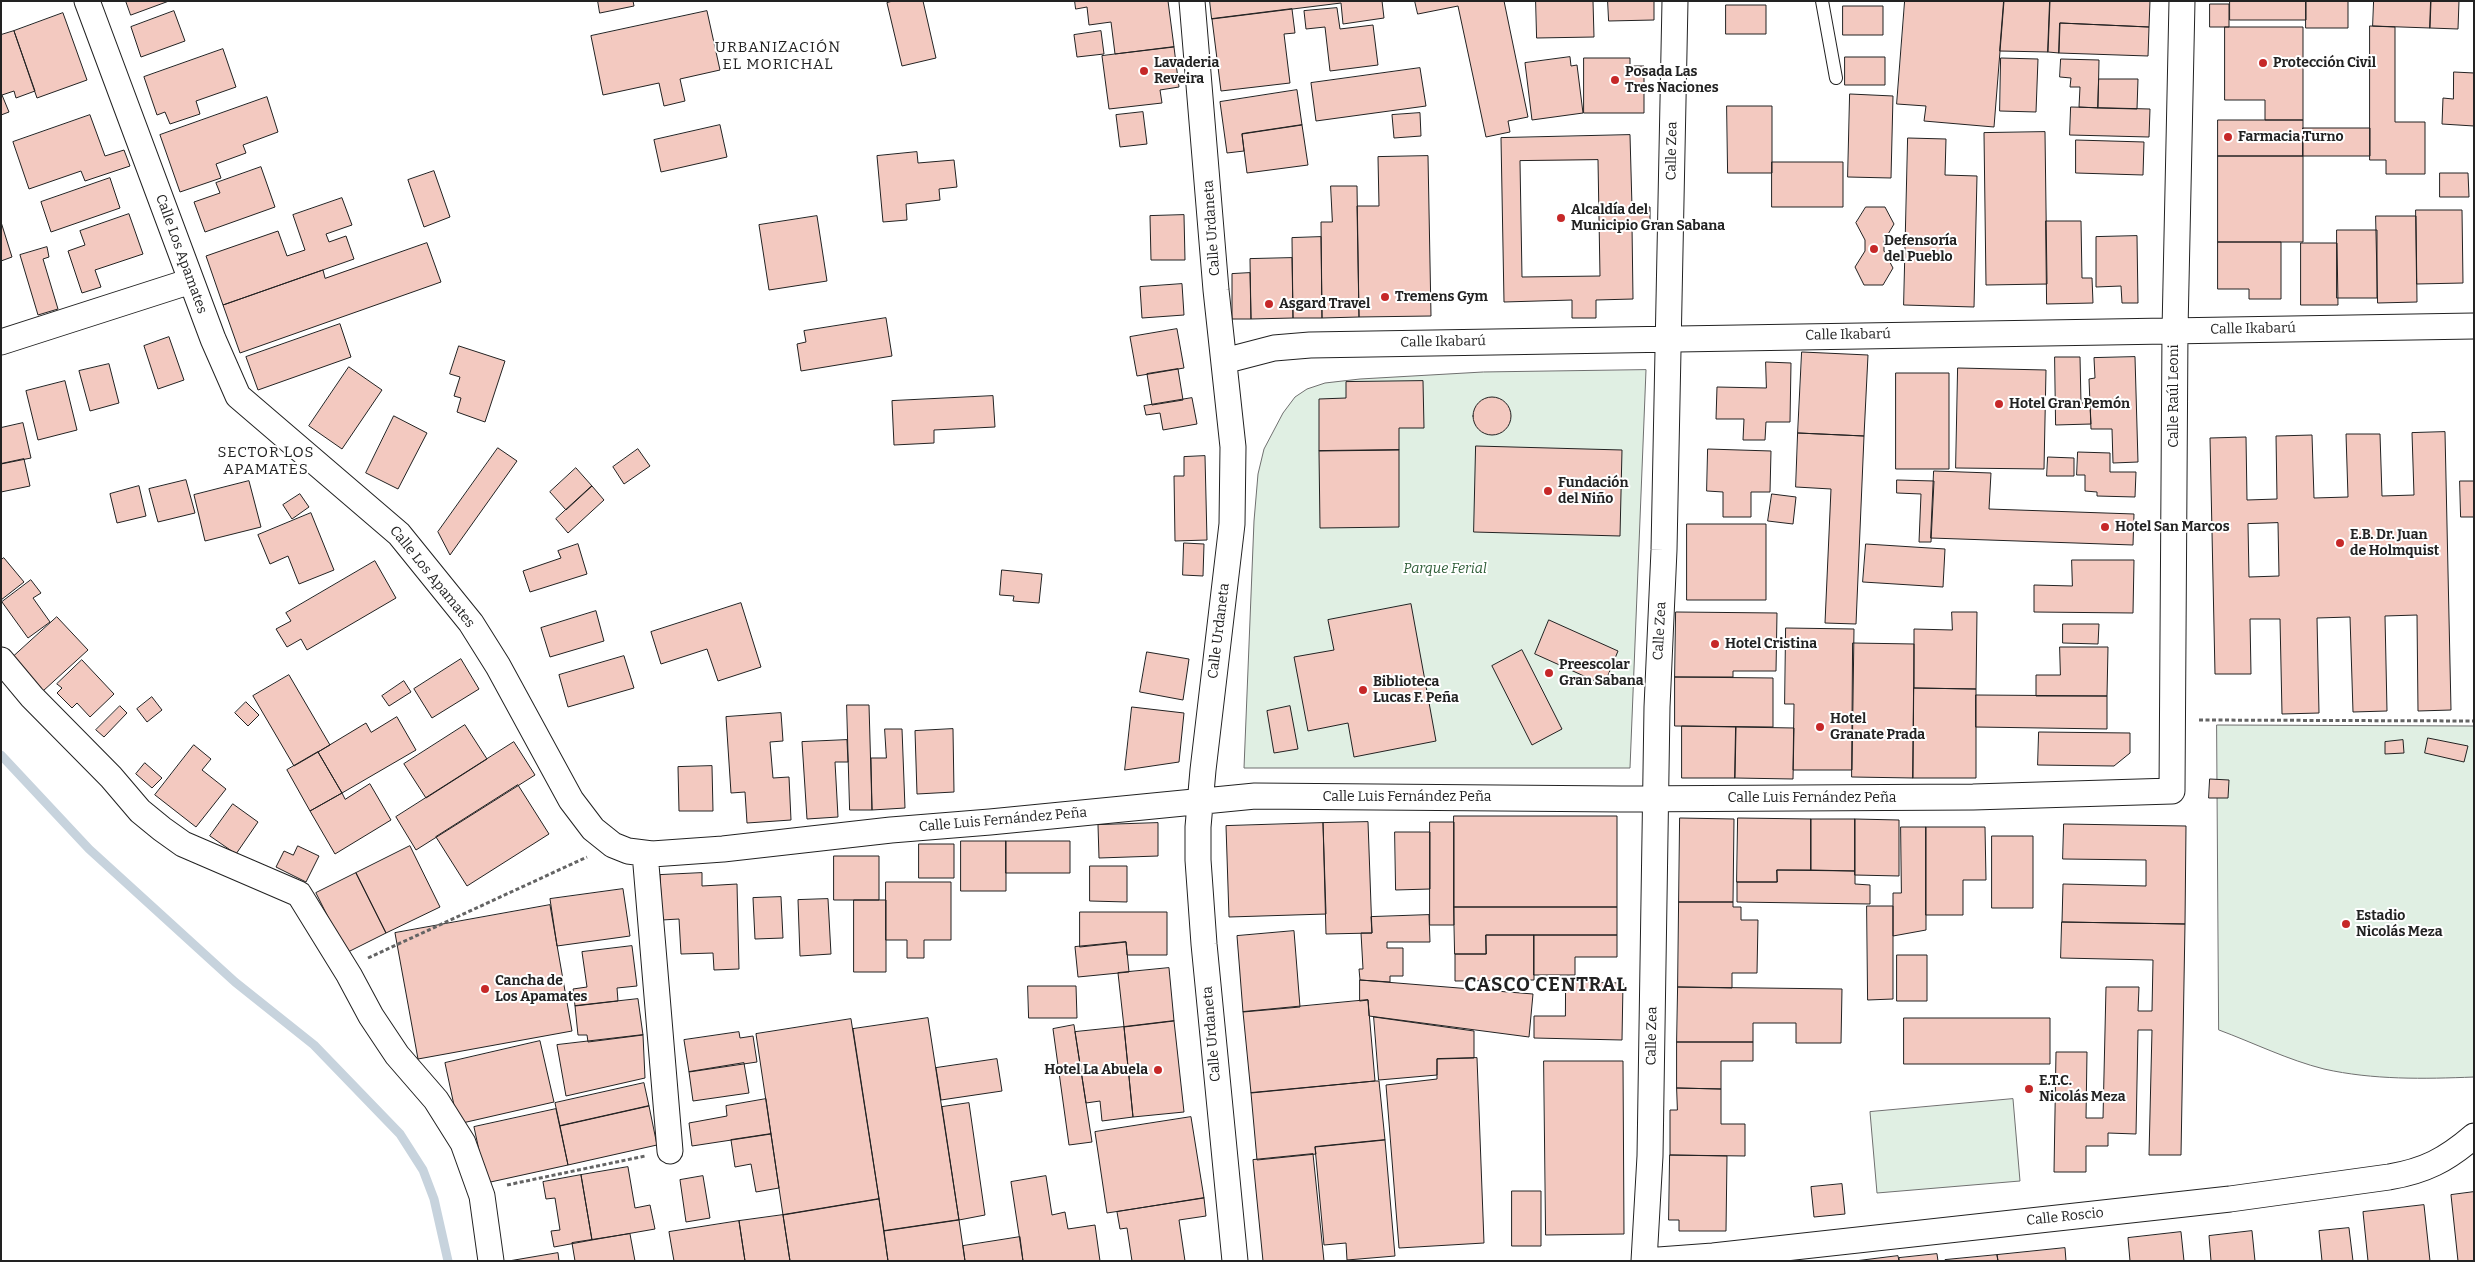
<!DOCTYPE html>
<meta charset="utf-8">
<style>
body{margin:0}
#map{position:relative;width:2475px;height:1262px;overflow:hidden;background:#fff;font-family:Bitter,serif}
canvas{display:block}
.frame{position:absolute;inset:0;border:2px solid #222;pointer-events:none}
</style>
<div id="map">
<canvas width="2475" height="1262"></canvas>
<div class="frame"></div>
</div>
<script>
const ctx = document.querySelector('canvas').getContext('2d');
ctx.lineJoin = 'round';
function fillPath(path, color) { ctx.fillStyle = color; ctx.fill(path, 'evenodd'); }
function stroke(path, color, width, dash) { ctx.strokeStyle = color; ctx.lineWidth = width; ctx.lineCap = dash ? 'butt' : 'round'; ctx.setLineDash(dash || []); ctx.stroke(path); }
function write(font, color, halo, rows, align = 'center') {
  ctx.font = font + ' Bitter,serif'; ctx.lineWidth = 4; ctx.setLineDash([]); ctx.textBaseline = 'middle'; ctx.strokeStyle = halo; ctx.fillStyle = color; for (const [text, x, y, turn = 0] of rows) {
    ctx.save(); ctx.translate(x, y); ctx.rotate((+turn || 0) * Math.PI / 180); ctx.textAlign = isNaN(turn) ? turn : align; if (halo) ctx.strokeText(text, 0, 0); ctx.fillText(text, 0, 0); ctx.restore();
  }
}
const green = new Path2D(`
 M1646,370L1630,768H1244L1254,521L1258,474L1264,449L1283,413L1295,397L1307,389L1325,383L1360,379L1483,372Z
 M2217,725L2474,726V1077C2424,1079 2373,1080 2324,1069C2288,1060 2254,1043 2219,1030Z
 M2013,1099L2020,1181L1877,1193L1870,1112Z`);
const stream = new Path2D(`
 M1,755L89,849L235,982L314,1045L400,1134L423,1170L434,1199L448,1261`);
const building = new Path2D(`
 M126,1H169L131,15Z
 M598,1H633L634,6L600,13Z
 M893,1H923L936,58L902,66L887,3Z
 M1075,1H1168L1174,47L1115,54L1111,22L1089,25L1087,7L1076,9Z
 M1210,1H1382L1384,18L1343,24L1341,3L1212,19Z
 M1415,1H1504L1528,117L1508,121L1510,132L1486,137L1458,6L1418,14Z
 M1536,1H1593L1594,37L1537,38Z
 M1608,1H1654V20L1609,21Z
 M1905,1H2004L1994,127L1924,121L1926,106L1897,104Z
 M2004,1H2050L2048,52L2000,51Z
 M2050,1H2150L2149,27L2060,23L2059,53L2048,52Z
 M2230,1H2306V20H2230Z
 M2306,1H2348V28H2306Z
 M2374,1H2431L2430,28L2373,26Z
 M2431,1H2459L2458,29L2430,28Z
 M2210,4H2229V27H2210Z
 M1726,5H1766V34H1726Z
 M1843,6H1883V35H1843Z
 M1337,8L1340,29L1373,25L1378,65L1330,71L1325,27L1306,29L1304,11Z
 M1292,9L1295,33L1284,34L1290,83L1221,91L1212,19Z
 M174,11L185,41L141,57L131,27Z
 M707,11L720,70L680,79L685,101L664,106L659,83L603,95L591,36Z
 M63,13L87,80L37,98L14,31Z
 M2060,23L2149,27L2148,56L2059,53Z
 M2370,26L2395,27V122H2425V174H2386V160H2370Z
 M2225,27H2303V120H2265V100H2225Z
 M14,31L35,91L16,98L14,91L2,95L9,112L1,115V35Z
 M1101,31L1104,54L1077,57L1074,35Z
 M1174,47L1179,87L1160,90L1162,103L1109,109L1102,56Z
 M223,49L236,87L196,101L200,114L170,124L165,112L157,115L144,77Z
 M1570,57L1571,66L1577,65L1583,113L1532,120L1525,63Z
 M1845,57H1885V85H1845Z
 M1584,58H1630V66H1644V113H1584Z
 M2001,58L2038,59L2036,112L2000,111Z
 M2061,59L2099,60L2098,108L2079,107L2080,87H2070L2071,78L2060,77Z
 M1420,68L1426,106L1316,121L1311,83Z
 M2454,72L2474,73V126L2442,124L2443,98L2453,99Z
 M2099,79H2138L2137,109L2098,108Z
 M1297,90L1302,125L1242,134L1244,151L1227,153L1220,102Z
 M1850,94L1893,96L1891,178L1848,177Z
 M267,97L278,132L243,145L246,153L216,164L221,178L180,192L160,135Z
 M1727,106H1772V173H1728Z
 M2071,107L2150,109L2149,137L2070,135Z
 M1143,112L1147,144L1120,147L1116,115Z
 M1420,113L1421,136L1394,138L1392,115Z
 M90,115L105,156L124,150L130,166L85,181L81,171L29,189L13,142Z
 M2218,120H2303V156H2218Z
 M720,125L727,157L661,172L654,140Z
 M1302,125L1308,165L1247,173L1242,134Z
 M2303,128H2370V156H2303Z
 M2045,132L2047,284L1986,285L1984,133Z
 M1630,135L1632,207H1650V226H1632L1633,299L1596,300V318H1572V300L1504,302L1501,138ZM1598,160L1600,276L1522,277L1520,161Z
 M1908,138L1946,139L1945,175L1977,176L1974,307L1904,305Z
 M2076,140L2144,142L2143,175L2076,173Z
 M917,152L918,163L954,160L957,187L939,189L940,200L906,204L907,220L883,222L877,156Z
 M1428,156L1431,316L1359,317L1357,206H1379L1378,157Z
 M2218,156H2303V242H2218Z
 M1772,162H1843V207H1772Z
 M261,167L275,207L205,232L194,202L220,193L216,183Z
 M434,171L450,217L424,227L408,180Z
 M2440,173H2468L2469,197H2440Z
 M110,178L120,208L51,232L41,202Z
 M1331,186H1357L1359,317L1322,318L1321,222H1332Z
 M342,198L352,225L326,234L329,242L346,236L354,259L223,305L206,256L278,231L287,256L305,250L293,215Z
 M1866,207H1885L1894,224L1884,241V251L1893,268L1883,285H1864L1855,267L1865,251V240L1856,223Z
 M2416,210H2462L2463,283L2417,284Z
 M129,214L143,254L95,270L101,287L82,293L68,251L85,245L80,231Z
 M1184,215L1185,260H1151L1150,216Z
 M817,216L827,281L769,290L759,225Z
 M2376,216H2416L2417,302L2378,303Z
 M2046,221H2081L2082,278H2092L2093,303L2047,304Z
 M1,222L12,257L1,261Z
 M2337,230H2377V298H2337Z
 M2137,236L2138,303H2122L2121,286L2096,287V237Z
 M1321,237L1322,318H1293L1292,238Z
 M2218,242H2281V299H2249V289H2218Z
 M427,243L441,282L240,353L223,305L323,270L325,278Z
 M2301,243H2337L2338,305H2301Z
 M47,247L49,257L43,259L58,309L38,315L20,255Z
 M1292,258L1293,318L1251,319L1250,259Z
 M1250,273L1251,319H1232V274Z
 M1182,284L1184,315L1142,318L1140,287Z
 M886,318L892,356L801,371L797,344L806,342L804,331Z
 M340,324L351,357L258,390L246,357Z
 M1177,329L1184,368L1137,376L1130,337Z
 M169,337L184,380L158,389L144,346Z
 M459,346L505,361L485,422L457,412L461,398L454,396L460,377L450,374Z
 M1802,352L1868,355L1864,436L1798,433Z
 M2055,357H2080L2081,403H2090L2091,424L2056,425Z
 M2135,357L2138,462L2113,463L2112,429H2091L2089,379L2095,378L2094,358Z
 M1766,362L1791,363L1790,422H1766L1765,440H1743L1744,419H1716L1717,387L1766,388Z
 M109,364L119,403L90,411L79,371Z
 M349,367L382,390L342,449L309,426Z
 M1958,368L2046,370L2044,469L1956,468Z
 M1178,369L1183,400L1152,405L1147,374Z
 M1896,373H1949V469H1896Z
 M65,381L77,430L38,440L26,391Z
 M1423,381L1424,428H1399V450L1319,451V399L1346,398V382Z
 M993,396L995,427L934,430V443L894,445L892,401Z
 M1473 416a19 19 0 1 1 38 0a19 19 0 1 1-38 0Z
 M1192,398L1197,424L1163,430L1160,413L1146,415L1144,406Z
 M394,416L427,433L398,489L366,473Z
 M23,423L31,458L1,464V428Z
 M2445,432L2451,710L2418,711L2417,615L2385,616L2387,711L2353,712L2350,617L2317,618L2319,713L2282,714L2280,619H2250L2251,674H2215L2210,438L2246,437L2247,500L2277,499L2276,436L2312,435L2314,498L2348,497L2346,434H2380L2382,496L2414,495L2412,433ZM2278,523L2279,576L2249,577L2248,524Z
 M1798,433L1864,436L1856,624L1825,623L1831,489L1796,487Z
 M1476,446L1622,450L1620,536L1474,532Z
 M498,448L517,461L450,555L438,532Z
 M638,449L650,466L624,484L613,467Z
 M1708,449L1771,451L1770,492H1751V517H1723V492L1707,491Z
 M1399,450V527L1320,528L1319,451Z
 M2078,452L2110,453V472H2136L2135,497L2097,496V492L2085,491V475H2077Z
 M1205,456L1207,540L1175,541L1174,476H1184V457Z
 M2048,457L2074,458V476H2047Z
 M24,459L30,486L1,492V464Z
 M576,468L592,486L566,510L550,492Z
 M1934,471L1991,473L1989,509L2134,514L2133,545L1931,538Z
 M186,480L195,513L158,522L149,489Z
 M1897,480L1934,481L1931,542H1919L1921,494L1897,493Z
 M249,481L261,527L205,541L194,495Z
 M2460,481H2474V517H2461Z
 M139,486L146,516L117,523L110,494Z
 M592,486L604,500L568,533L556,519Z
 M300,494L309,507L292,519L283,505Z
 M1772,494L1796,497L1793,524L1768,521Z
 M311,513L334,570L299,584L288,556L270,564L258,535Z
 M1687,524H1766V600H1687Z
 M1184,543L1204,544L1203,576L1183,575Z
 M578,544L587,574L530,592L523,571L561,558L558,551Z
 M1866,544L1945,549L1943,587L1863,582Z
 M4,558L24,582L1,600V560Z
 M2072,560H2134L2133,613L2034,612V585L2072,586Z
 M375,561L396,598L307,650L301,639L287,647L276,629L291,621L286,613Z
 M1002,570L1042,574L1039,603L1013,601L1014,596L1000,595Z
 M31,580L41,593L33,598L50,622L28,638L2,602Z
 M741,603L761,667L718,681L707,649L661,664L651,632Z
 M1411,604L1436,741L1354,757L1348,723L1308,731L1294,657L1334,650L1328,620Z
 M596,611L604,641L550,657L541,628Z
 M1676,612L1777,613L1776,671H1733V677H1675Z
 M1952,612H1977L1976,689L1914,688V629L1952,630Z
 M57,617L88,650L43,691L13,657Z
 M1549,620L1618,651L1604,685L1535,654Z
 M2063,624H2099L2098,644L2063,643Z
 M1786,628L1854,629L1852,770H1793L1794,704H1785Z
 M1853,643L1914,644L1913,778L1852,777Z
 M2060,647H2108L2107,696H2036V675H2060Z
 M1522,650L1562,729L1532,745L1492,666Z
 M1147,652L1189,659L1183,700L1140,692Z
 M624,656L634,688L568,707L559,675Z
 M461,659L479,689L432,718L414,689Z
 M82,660L114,694L90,717L77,703L72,708L57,693L62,688L57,684Z
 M289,675L330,745L294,766L253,696Z
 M1675,677L1773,678V727L1675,726Z
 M404,681L411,692L389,706L382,696Z
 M1914,688L1976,689V778H1913Z
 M1976,695L2107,696V729L1976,727Z
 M152,697L162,710L147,722L137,709Z
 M246,702L259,715L248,726L235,713Z
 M847,705H869L872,810H850Z
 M120,706L127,713L104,737L96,730Z
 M1290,706L1298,749L1274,753L1267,711Z
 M1132,707L1184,713L1179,762L1125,770Z
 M781,713L783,741L770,742L773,778L789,777L791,820L747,823L745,792L731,793L726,717Z
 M397,717L416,750L342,793L318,752L366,723L371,732Z
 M465,725L487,759L426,798L404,764Z
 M1682,726L1736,727L1735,778H1682Z
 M1736,727L1794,728L1793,779L1735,778Z
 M885,729H902L905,808L872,810L871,758H886Z
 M953,729L954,792L917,794L915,731Z
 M2039,732L2130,733V753L2114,766L2038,765Z
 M2428,738L2468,746L2464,762L2425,753Z
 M847,740L848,762H835L838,817L807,819L802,742Z
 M2403,740L2404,753L2385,754V742Z
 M514,742L535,775L416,850L396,817Z
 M194,745L211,759L202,770L226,789L196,827L155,795Z
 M318,752L342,793L310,811L287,770Z
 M145,763L162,778L152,788L136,774Z
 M712,766L713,811H679L678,767Z
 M2210,779L2229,780L2228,798H2209Z
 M370,784L391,820L335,854L310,811L342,793L345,799Z
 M518,785L549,834L467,886L436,837Z
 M233,804L258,822L236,854L210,836Z
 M1454,816H1617V907H1454Z
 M1680,818L1734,819L1733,902H1679Z
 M1738,818L1811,819V870H1777V882H1737Z
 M1811,819H1855V871L1811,870Z
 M1855,819L1899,820V876L1855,875Z
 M1368,822L1372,933L1326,934L1323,823Z
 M1430,822H1454V925H1430Z
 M1158,823V856L1099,858L1098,825Z
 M1323,823L1326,914L1229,917L1226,826Z
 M2064,824L2186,826L2185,924L2062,922L2063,884L2146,886V860L2063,859Z
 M1901,827H1926V930L1893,936V893H1901Z
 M1926,827H1985L1986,880H1963V915H1926Z
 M1395,832H1430V889L1396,890Z
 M1992,836H2033V908H1992Z
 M961,841H1006V891H961Z
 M1006,841H1070V873H1006Z
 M919,844H954V878H919Z
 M298,846L319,856L306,882L276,867L284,851L293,855Z
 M410,846L440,907L386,933L356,873Z
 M834,856H879V900H834Z
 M1090,866H1127V902L1090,901Z
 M1777,870L1855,871V884L1870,885V904L1737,902V882H1777Z
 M356,873L386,933L346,953L316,893Z
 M702,873V886L737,884L739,969L714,970L713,953L681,954L679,919L662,920L660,875Z
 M886,882H951V940H924V958H907V940H886Z
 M623,889L630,936L557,946L550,899Z
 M781,897L783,938L755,939L753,898Z
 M828,899L831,954L800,956L798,900Z
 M854,900H886V972H854Z
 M1679,902H1733V907H1741V920H1758L1757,973H1732V988L1678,987Z
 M550,905L572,1031L418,1059L395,933Z
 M1867,906H1893V999L1868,1000Z
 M1454,907H1617V935H1486V954H1455Z
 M1080,912H1167V955H1127L1126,942L1080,947Z
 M1429,915L1430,942H1387V948H1403V976H1390V982L1360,980L1359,969H1363L1361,933H1372L1371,917Z
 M2062,922L2185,924L2181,1155H2149L2152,1030H2138L2136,1134L2108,1133V1146H2086V1172H2054L2056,1052H2087L2086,1118H2103L2106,987H2139L2138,1011H2152L2153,960L2061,958Z
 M1294,931L1300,1007L1243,1012L1237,936Z
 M1486,935H1534V980L1455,981V954H1486Z
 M1534,935H1617V957H1575V975H1534Z
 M1126,942L1129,972L1078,977L1075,947Z
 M632,946L637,986L617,988L618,1001L575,1006L573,989L587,987L582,952Z
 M1897,955H1927V1001H1897Z
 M1169,968L1174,1021L1124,1027L1118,973Z
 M1360,980L1533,994L1529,1037L1369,1016L1368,1000L1360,1001Z
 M1566,982L1623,983L1622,1040L1534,1038V1016H1565Z
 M1028,986H1076L1077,1018H1029Z
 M1678,987L1842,989L1841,1043H1796V1023H1753V1042H1677Z
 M638,999L643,1035L588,1042L587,1035H578L575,1006Z
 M1368,1000L1375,1081L1251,1093L1243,1012Z
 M1374,1017L1474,1031V1058L1437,1059V1075L1379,1080Z
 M928,1018L959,1220L884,1231L853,1029Z
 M1904,1018H2050V1064H1904Z
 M851,1019L879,1199L783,1215L756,1034Z
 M1174,1021L1184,1112L1133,1117L1124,1027Z
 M1074,1025L1092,1142L1069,1145L1053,1029Z
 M1124,1027L1133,1117L1102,1121L1100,1101L1086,1103L1075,1032Z
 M739,1032L740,1038L753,1036L757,1062L689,1072L684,1040Z
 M643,1035L645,1078L566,1096L557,1045Z
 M540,1041L554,1102L458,1124L445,1063Z
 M1677,1042H1753V1061H1721V1089L1677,1088Z
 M1477,1058L1484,1243L1399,1248L1386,1085L1437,1079V1059Z
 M997,1059L1002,1091L941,1100L936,1068Z
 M1544,1061H1623L1624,1234L1546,1235Z
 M744,1063L749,1093L693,1101L689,1072Z
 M1375,1081H1379L1385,1140L1315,1147L1316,1154L1257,1160L1251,1093Z
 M644,1083L649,1106L560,1126L555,1103Z
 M1677,1088L1721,1089V1124H1745V1156L1670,1155V1110H1677Z
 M766,1099L771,1134L692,1146L689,1123L727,1116L726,1106Z
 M969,1103L985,1215L959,1220L942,1107Z
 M649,1106L657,1145L568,1165L560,1126Z
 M556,1109L568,1165L486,1183L474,1127Z
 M1191,1117L1204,1198L1107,1213L1095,1132Z
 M771,1134L779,1188L756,1192L751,1164L735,1167L731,1140Z
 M1385,1140L1395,1256L1347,1260L1346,1243L1324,1245L1315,1147Z
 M1313,1154L1324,1261H1263L1253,1160Z
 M1670,1155L1727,1156L1726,1231H1679V1220H1669Z
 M628,1167L635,1208L650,1205L655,1229L592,1240L581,1175Z
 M581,1175L592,1240L554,1247L551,1231L560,1230L555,1198L546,1199L543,1182Z
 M703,1176L710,1218L686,1222L680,1180Z
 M1046,1176L1052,1215L1065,1212L1068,1229L1095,1225L1100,1261H1023L1011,1182Z
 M1842,1184L1845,1214L1814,1217L1811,1187Z
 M1512,1191H1541V1246H1512Z
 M2474,1192V1261H2458L2451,1195Z
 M1204,1198L1206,1216L1179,1220L1185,1261H1132L1127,1228L1120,1229L1117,1212Z
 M879,1199L888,1261H790L783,1215Z
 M2424,1205L2430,1261H2368L2363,1212Z
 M783,1215L790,1261H745L739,1221Z
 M959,1220L965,1261H888L884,1231Z
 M739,1221L745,1261H674L669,1232Z
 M2349,1228L2353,1261H2322L2319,1231Z
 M2252,1231L2255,1261H2211L2209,1236Z
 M2181,1232L2184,1261H2130L2128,1238Z
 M630,1234L635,1261H575L572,1243Z
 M1020,1237L1023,1261H965L963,1246Z
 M2065,1248L2066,1261H1998L1997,1255Z
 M558,1253L559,1261H509Z
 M1937,1254L1938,1261H1899V1258Z
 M1997,1255L1998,1261H1945V1260Z
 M1898,1256L1899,1261H1855Z`);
const path = new Path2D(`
 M2199,720L2474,721
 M368,958L587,857
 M507,1185L645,1156`);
const service = new Path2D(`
 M1822,1L1836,78`);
const minor = new Path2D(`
 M87,1L213,339L238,396L399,534L471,623L498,666L571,800L593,829L613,845L628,851L652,854L723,849L891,830L990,822L1255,796L1621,799L1973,797L2172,791L2175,330L2182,1
 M1192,1L1216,290L1233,447L1232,524L1203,770L1198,827V860L1204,944L1235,1261
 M1,342L191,281
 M1224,361L1274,348L1310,345L2474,326
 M1,660L32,697L111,777L140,811L162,829L183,844L299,894L349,975L371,1016L397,1055L436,1100L463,1143L482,1196L491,1261
 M645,853L670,1151
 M1644,1261L1650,1156L1657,707L1664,550L1675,1
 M1645,1261L1713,1256L2230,1199L2389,1177C2425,1171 2446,1160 2474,1136`);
const markers = [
 [2263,63,5,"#c62828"],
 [1144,71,5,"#c62828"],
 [1615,80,5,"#c62828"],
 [2228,137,5,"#c62828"],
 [1561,218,5,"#c62828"],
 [1874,249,5,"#c62828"],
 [1385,297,5,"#c62828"],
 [1269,304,5,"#c62828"],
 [1999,404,5,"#c62828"],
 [1548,491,5,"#c62828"],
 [2105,527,5,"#c62828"],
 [2340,543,5,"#c62828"],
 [1715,644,5,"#c62828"],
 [1549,673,5,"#c62828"],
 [1363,690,5,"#c62828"],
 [1820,727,5,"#c62828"],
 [2346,924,5,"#c62828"],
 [485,989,5,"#c62828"],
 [1158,1070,5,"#c62828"],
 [2029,1089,5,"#c62828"]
];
const poiNames = [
 ["Lavaderia",1154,63],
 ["Reveira",1154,79],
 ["Protección Civil",2273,63],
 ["Posada Las",1625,72],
 ["Tres Naciones",1625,88],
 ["Farmacia Turno",2238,137],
 ["Alcaldía del",1571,210],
 ["Municipio Gran Sabana",1571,226],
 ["Defensoría",1884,241],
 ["del Pueblo",1884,257],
 ["Tremens Gym",1395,297],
 ["Asgard Travel",1279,304],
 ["Hotel Gran Pemón",2009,404],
 ["Fundación",1558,483],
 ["del Niño",1558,499],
 ["Hotel San Marcos",2115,527],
 ["E.B. Dr. Juan",2350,535],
 ["de Holmquist",2350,551],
 ["Hotel Cristina",1725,644],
 ["Preescolar",1559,665],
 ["Gran Sabana",1559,681],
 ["Biblioteca",1373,682],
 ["Lucas F. Peña",1373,698],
 ["Hotel",1830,719],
 ["Granate Prada",1830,735],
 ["Estadio",2356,916],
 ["Nicolás Meza",2356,932],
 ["Cancha de",495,981],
 ["Los Apamates",495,997],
 ["Hotel La Abuela",1148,1070,"right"],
 ["E.T.C.",2039,1081],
 ["Nicolás Meza",2039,1097]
];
const streetNames = [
 ["Calle Zea",1672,151,-89],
 ["Calle Urdaneta",1212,228,-94],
 ["Calle Los Apamates",181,254,70],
 ["Calle Ikabarú",2253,329,-1],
 ["Calle Ikabarú",1848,335,-1],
 ["Calle Ikabarú",1443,342,-1],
 ["Calle Raúl Leoni",2174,396,-90],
 ["Calle Los Apamates",432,577,51],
 ["Calle Urdaneta",1219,631,-83],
 ["Calle Zea",1660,631,-87],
 ["Calle Luis Fernández Peña",1407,797],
 ["Calle Luis Fernández Peña",1812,798],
 ["Calle Luis Fernández Peña",1003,820,-5],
 ["Calle Urdaneta",1212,1034,-95],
 ["Calle Zea",1652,1036,-89],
 ["Calle Roscio",2065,1217,-6]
];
const parkNames = [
 ["Parque Ferial",1445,569]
];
const neighbourhoodNames = [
 ["URBANIZACIÓN",778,48],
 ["EL MORICHAL",778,65],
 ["SECTOR LOS",266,453],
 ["APAMATES",266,470]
];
const districtNames = [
 ["CASCO CENTRAL",1546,986]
];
fillPath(green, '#e0efe3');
stroke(green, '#6f6f6f', 1);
stroke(stream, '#c7d3dd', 9);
fillPath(building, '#f3c9c0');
stroke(building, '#222', 1);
stroke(service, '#222', 14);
stroke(minor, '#222', 27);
stroke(path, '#646464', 3, [4, 2.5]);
stroke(service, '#fff', 12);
stroke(minor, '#fff', 25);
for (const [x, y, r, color] of markers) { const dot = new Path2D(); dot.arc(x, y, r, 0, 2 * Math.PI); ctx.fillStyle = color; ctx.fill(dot); stroke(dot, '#fff', 2); }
write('bold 14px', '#222', '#fff', poiNames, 'left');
write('14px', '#222', '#fff', streetNames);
write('italic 14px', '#2f5e38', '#fff', parkNames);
ctx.letterSpacing = '1px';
write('15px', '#222', '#fff', neighbourhoodNames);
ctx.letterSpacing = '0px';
ctx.letterSpacing = '1px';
write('bold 19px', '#222', '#fff', districtNames);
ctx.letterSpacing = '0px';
</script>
